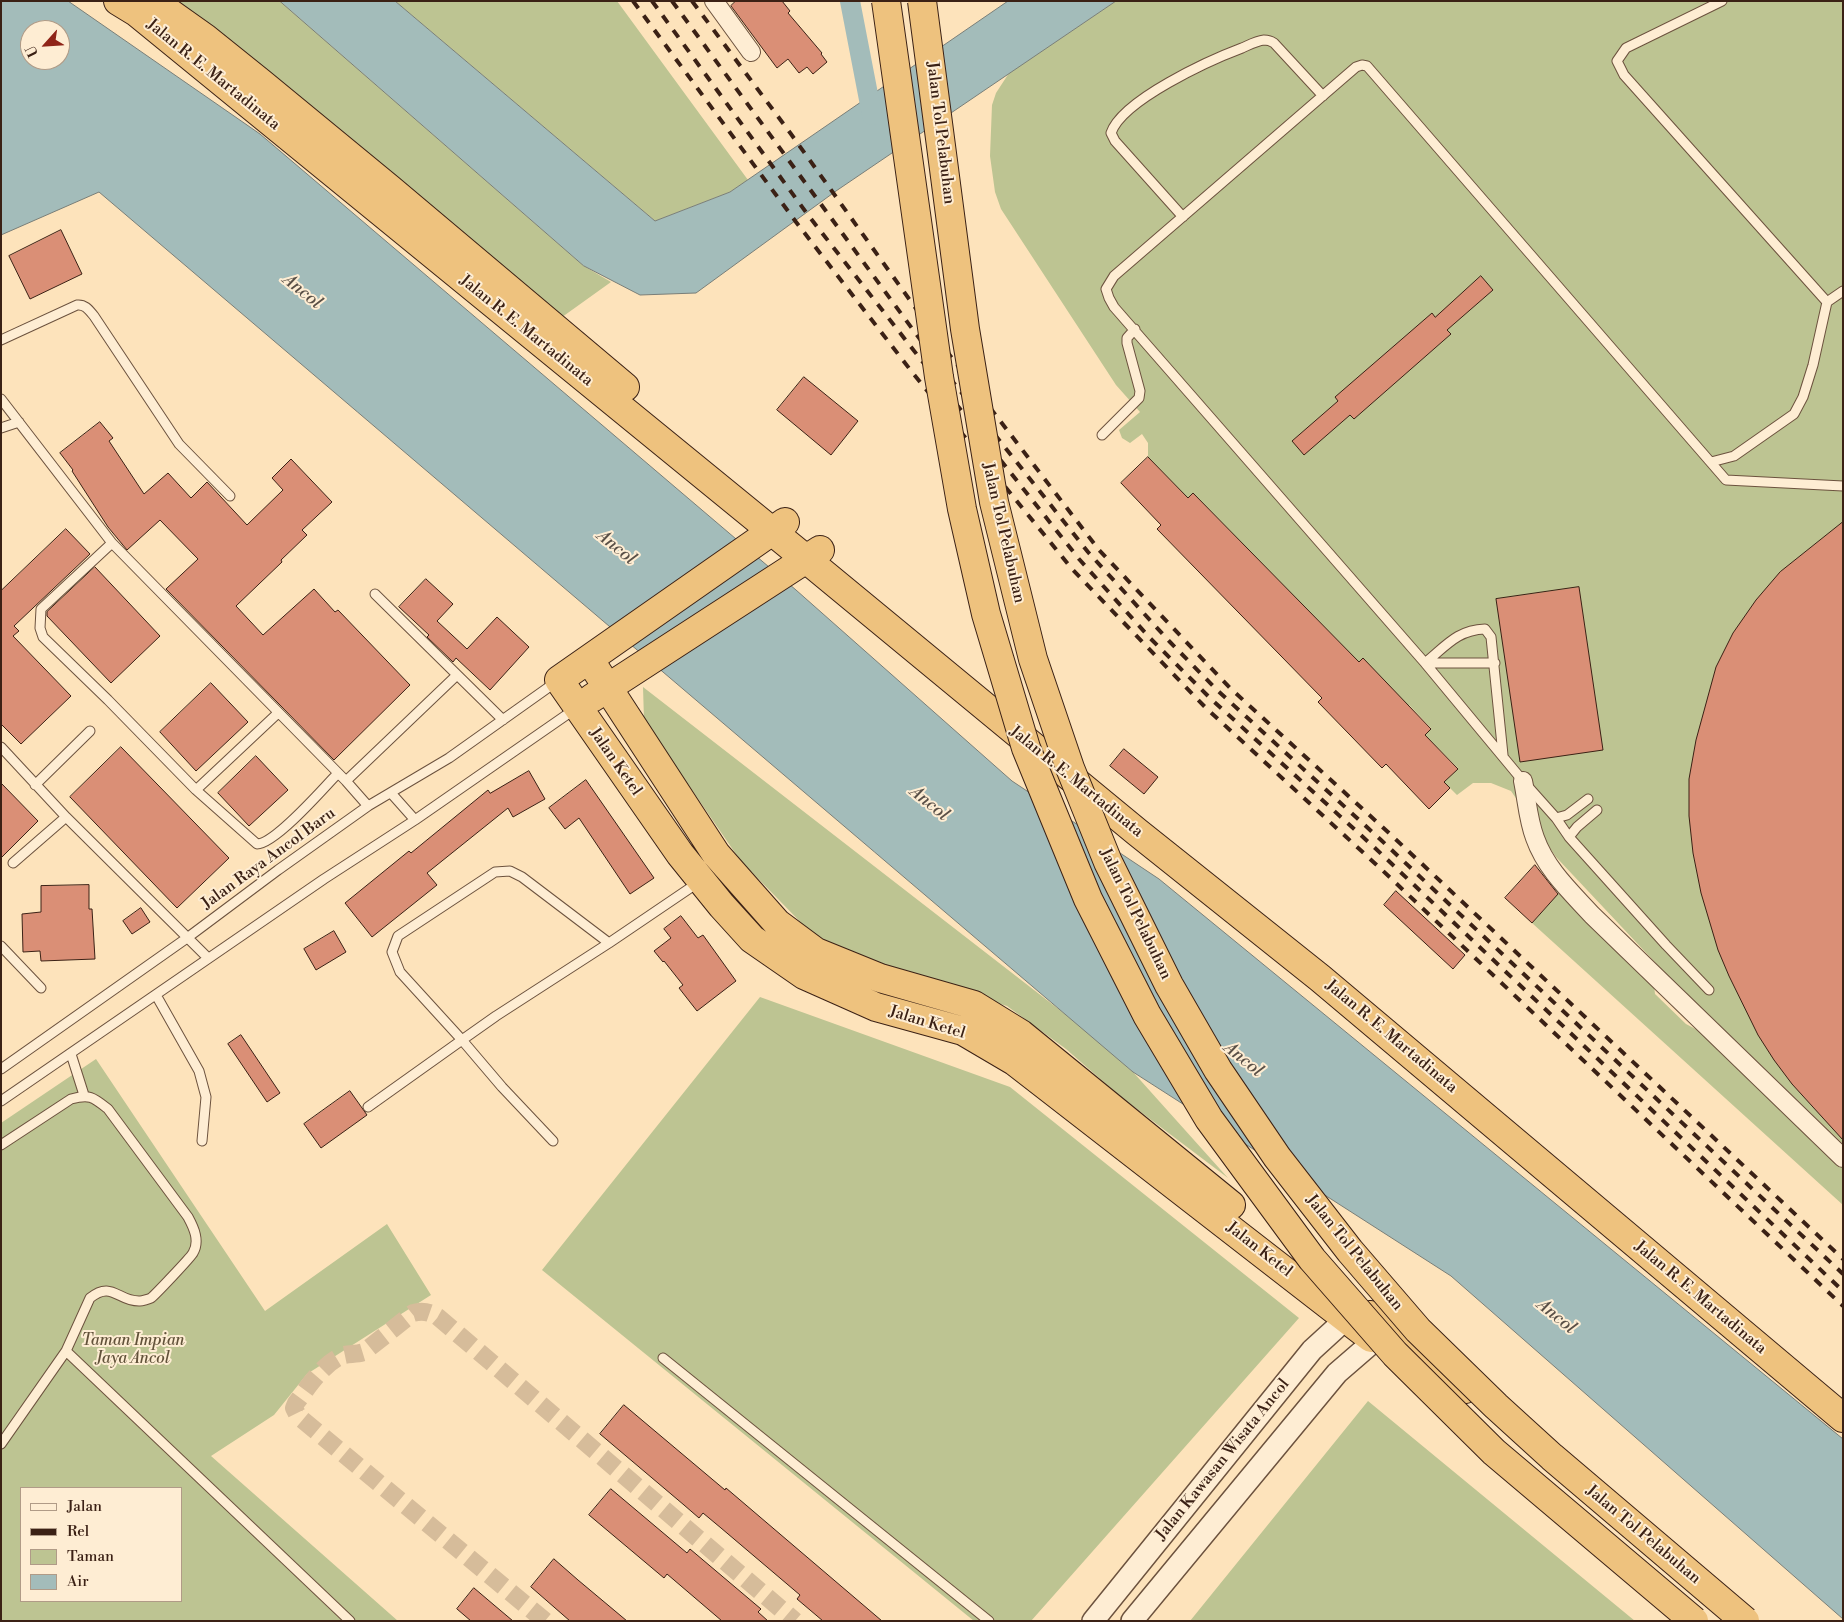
<!DOCTYPE html>
<style>
body{margin:0}
#map{position:relative;width:1844px;height:1622px;overflow:hidden;background:#fde3bb;font-family:"Libre Bodoni",serif}
canvas{display:block}
.frame{position:absolute;inset:0;border:2px solid #3b2115;pointer-events:none}
.legend{position:absolute;left:20px;top:1487px;width:162px;height:115px;box-sizing:border-box;background:#feedd3;border:1px solid #b09b87;margin:0;padding:6px 9px;list-style:none;font-size:15px;color:#3b2115}
.legend li{display:flex;align-items:center;gap:10px;height:25px}
.legend b{width:25px;border:1px solid #b09b87}
.north{position:absolute;left:20px;top:20px;width:50px;height:50px;box-sizing:border-box;background:#feedd3;border:1px solid #b09b87;border-radius:50%;rotate:244deg;font-size:14px;font-weight:700;line-height:20px;text-align:center;color:#3b2115}
.north::after{content:'';display:block;margin:auto;width:18px;height:22px;background:#8f2418;clip-path:polygon(50% 0,100% 100%,50% 72%,0 100%)}
</style>
<div id="map">
<canvas width="1844" height="1622"></canvas>
<div class="frame"></div>
<ul class="legend">
<li><b style="height:6px;background:#feedd3"></b>Jalan</li>
<li><b style="height:6px;background:#3b2115"></b>Rel</li>
<li><b style="height:14px;background:#bdc492"></b>Taman</li>
<li><b style="height:14px;background:#a3bcba"></b>Air</li>
</ul>
<div class="north">U</div>
</div>
<script>
const ctx = document.querySelector('canvas').getContext('2d');
ctx.lineJoin = 'round';
function fillPath(path, color) { ctx.fillStyle = color; ctx.fill(path, 'evenodd'); }
function stroke(path, color, width, dash) { ctx.strokeStyle = color; ctx.lineWidth = width; ctx.lineCap = dash ? 'butt' : 'round'; ctx.setLineDash(dash || []); ctx.stroke(path); }
function write(font, color, halo, rows, align = 'center') {
  ctx.font = font + ' "Libre Bodoni",serif'; ctx.lineWidth = 4; ctx.setLineDash([]); ctx.textBaseline = 'middle'; ctx.strokeStyle = halo; ctx.fillStyle = color; for (const [text, x, y, turn = 0] of rows) {
    ctx.save(); ctx.translate(x, y); ctx.rotate((+turn || 0) * Math.PI / 180); ctx.textAlign = isNaN(turn) ? turn : align; if (halo) ctx.strokeText(text, 0, 0); ctx.fillText(text, 0, 0); ctx.restore();
  }
}
const green = new Path2D(`
 M153,1H280L584,266L611,282L551,325Z
 M395,1H617L748,180L730,192L655,221Z
 M1116,1H1843V1144L1666,974L1556,857L1511,791L1491,783H1473L1457,795L1444,782L1458,768L1425,735L1431,728L1409,705L1394,719L1363,658L1345,676L1353,657L1193,493L1188,498L1148,457V443L1142,434L1130,443L1122,438L1119,430L1140,412L1116,385L1001,209L995,192L990,156L992,105L996,93L1009,73Z
 M643,687L1083,1028L1133,1072L1228,1178L1121,1097L1066,1049L1007,1006L885,968L816,938L740,860L644,720Z
 M1562,889L1654,985L1655,994L1686,1024L1705,1034L1843,1163V1205L1532,923Z
 M760,997L1010,1087L1299,1318L1031,1621H974L542,1270Z
 M96,1059L265,1311L387,1224L431,1295L307,1374L274,1415L211,1456L398,1621H1V1123ZM21,1488H181V1601H21Z
 M1368,1401L1635,1621H1190Z`);
const water = new Path2D(`
 M1,1H68L260,134L796,590L1012,781L1159,879L1843,1439V1619L1451,1276L1133,1072L99,192L1,235ZM30,30H60V60H30Z
 M280,1H395L655,221L730,192L1008,1H1116L836,191L696,293L640,295L584,266Z`);
const canal = new Path2D(`
 M850,1L872,115`);
const building = new Path2D(`
 M736,1H782L790,11L788,13L822,53L821,54L827,62L813,74L807,67L799,73L788,59L777,68L731,6Z
 M61,230L82,274L30,299L9,256Z
 M1481,276L1493,290L1447,330L1451,334L1354,419L1350,415L1304,455L1292,441L1338,401L1335,397L1432,313L1435,317Z
 M804,377L858,421L831,455L777,410Z
 M100,422L113,438L109,441L144,494L168,473L191,498L207,482L247,525L283,490L272,478L291,459L332,502L302,530L307,535L281,560L282,562L236,606L263,635L314,589L335,612L338,610L410,685L334,760L166,589L198,559L160,520L127,550L108,527L72,471L73,470L60,453Z
 M1148,457L1188,498L1193,493L1359,662L1363,658L1431,729L1425,735L1458,769L1444,782L1450,788L1429,809L1386,764L1382,768L1318,702L1322,698L1157,529L1161,525L1121,483Z
 M1843,522V1140L1792,1084L1774,1060L1758,1035L1729,976L1718,950L1701,893L1693,853L1689,816V779L1696,740L1716,667L1733,633L1756,600L1780,572Z
 M66,529L90,554L14,626L19,631L13,636L71,696L21,744L1,724V591Z
 M95,567L160,636L111,683L47,616V612Z
 M426,579L453,604L437,621L467,649L497,617L529,647L490,690L456,658L453,662L427,637L429,635L399,607Z
 M1579,587L1603,750L1520,762L1496,599Z
 M211,683L248,722L196,771L160,732Z
 M121,747L229,858L177,908L70,797Z
 M1124,749L1158,777L1144,794L1110,766Z
 M256,756L288,790L249,826L218,793Z
 M529,771L545,799L513,817L508,808L427,873L437,885L372,937L345,903L409,851L411,853L488,790L490,793Z
 M586,780L654,878L630,894L579,818L565,829L549,808Z
 M1,783L38,821L1,858Z
 M1535,865L1558,894L1532,923L1505,898Z
 M89,885V909H92L95,959L41,961L40,951L23,952L22,914L41,912V886Z
 M1396,891L1465,955L1453,969L1384,905Z
 M141,908L150,922L132,934L123,921Z
 M681,916L698,938L703,935L736,981L697,1011L679,988L683,985L664,961L663,962L654,951L671,938L664,929Z
 M334,931L346,952L316,970L304,949Z
 M241,1035L280,1093L267,1102L228,1044Z
 M350,1091L367,1115L321,1148L304,1124Z
 M624,1405L725,1490L726,1488L882,1621H823L797,1599L800,1595L721,1528L703,1513L699,1518L684,1505L600,1434Z
 M611,1489L687,1553L690,1549L761,1609L758,1612L768,1621H722L667,1574L664,1578L589,1515Z
 M554,1559L578,1580L627,1621H570L531,1587Z
 M474,1588L494,1605L513,1621H471L457,1609Z`);
const minorTunnel = new Path2D(`
 M545,1621L298,1416L294,1408L296,1403C308,1387 322,1365 341,1356C348,1353 356,1355 364,1352L413,1313C423,1310 429,1312 438,1317L795,1621`);
const service = new Path2D(`
 M1722,1L1626,48L1617,61L1624,75L1827,302
 M1183,217L1115,141L1111,133C1122,100 1210,60 1242,48C1249,45 1256,41 1264,40C1268,40 1271,41 1274,43L1323,96
 M1,340L77,305C85,304 89,310 94,316L179,444L230,496
 M1,399L112,543L41,609L40,628L43,637L108,700L196,790L257,844C275,844 324,788 338,773
 M1,428L19,422
 M1102,435L1139,398L1140,391L1127,343V338L1135,329
 M1711,462L1734,456L1794,414L1803,397L1813,365L1827,302L1843,291
 M112,543L346,781L368,806
 M375,594L503,720
 M1425,663C1446,646 1457,630 1485,629L1491,637L1503,755
 M1425,663H1495
 M1,747L66,817
 M346,781L457,675
 M35,785L90,731
 M196,790L278,713
 M391,793L415,820
 M1556,818L1567,815L1588,799
 M1569,837L1577,827L1597,810
 M13,863L66,817L208,958
 M1,946L41,988
 M1709,990L1666,945L1569,837L1556,818L1523,781L1425,663L1114,307L1109,298L1106,289L1114,276L1356,67L1362,65L1367,66L1726,480L1843,486
 M156,995L199,1071L206,1097L202,1141
 M71,1054L84,1095
 M1,1069L187,938L278,870L368,806L449,758L556,682
 M1,1101L324,879L415,820L575,709
 M368,1107L462,1040L400,972L392,952L398,936L495,872L510,871L522,877L609,943L699,882
 M553,1141L502,1087L462,1040L496,1016L609,943
 M1,1145L71,1099C90,1094 93,1097 108,1109L188,1217C194,1228 200,1241 193,1253C191,1257 155,1295 151,1298C149,1299 142,1301 140,1301C118,1302 112,1280 90,1298L66,1351L350,1621
 M663,1358L989,1621
 M1,1444L66,1351`);
const minor = new Path2D(`
 M714,1L751,52
 M1523,781C1527,800 1528,820 1535,838C1546,869 1570,891 1592,915L1843,1158`);
const tertiary = new Path2D(`
 M1093,1621L1312,1350L1347,1318L1353,1305
 M1132,1621L1337,1373L1374,1341L1381,1327`);
const trunk = new Path2D(`
 M118,1L136,12L806,559L1137,832L1320,978L1843,1418
 M153,1L205,38L261,83L390,189L625,387
 M785,522L559,680L680,854L722,906L752,939L804,975L876,1007L963,1031L1014,1061L1371,1338
 M589,659L716,854L777,923L816,952L880,978L974,1005L1021,1034L1231,1205
 M592,698L820,550
 M1371,1315L1465,1389`);
const rail = new Path2D(`
 M633,1L796,222L912,372L1072,569L1206,708L1381,869L1843,1306
 M652,1L808,215L922,361L1079,559L1150,638L1210,698L1375,848L1843,1291
 M672,1L930,353L1088,552L1169,641L1217,690L1381,840L1843,1274
 M692,1L791,134L942,345L1099,550L1230,688L1389,833L1843,1259`);
const motorwayBridge = new Path2D(`
 M886,1L939,377L962,509L986,614L1026,748L1088,899L1147,1015L1209,1119L1312,1259L1395,1354L1494,1452L1694,1621
 M922,1L965,329L994,502L1033,659L1070,768L1108,862L1169,985L1218,1070L1277,1157L1350,1251L1418,1330L1496,1406L1552,1457L1745,1621`);
const streetNames = [
 ["Jalan R. E. Martadinata",213,75,39],
 ["Jalan Tol Pelabuhan",940,133,83],
 ["Jalan R. E. Martadinata",526,331,39],
 ["Jalan Tol Pelabuhan",1003,533,77],
 ["Jalan Ketel",615,762,55],
 ["Jalan R. E. Martadinata",1076,782,39],
 ["Jalan Raya Ancol Baru",269,859,-36],
 ["Jalan Tol Pelabuhan",1135,914,64],
 ["Jalan Ketel",927,1023,17],
 ["Jalan R. E. Martadinata",1391,1037,40],
 ["Jalan Ketel",1259,1250,38],
 ["Jalan Tol Pelabuhan",1354,1253,51],
 ["Jalan R. E. Martadinata",1700,1298,40],
 ["Jalan Kawasan Wisata Ancol",1223,1460,-51],
 ["Jalan Tol Pelabuhan",1643,1535,40]
];
const parkNames = [
 ["Taman Impian",133,1341],
 ["Jaya Ancol",133,1359]
];
const waterNames = [
 ["Ancol",302,292,39],
 ["Ancol",616,548,39],
 ["Ancol",929,804,39],
 ["Ancol",1243,1060,39],
 ["Ancol",1556,1317,39]
];
fillPath(green, '#bdc492');
fillPath(water, '#a3bcba');
stroke(water, '#797e78', 1);
stroke(canal, '#a3bcba', 20);
fillPath(building, '#da8f76');
stroke(building, '#3b2115', 1);
stroke(minorTunnel, '#d6bc9a', 18, [18, 9]);
stroke(service, '#6c523e', 11);
stroke(minor, '#6c523e', 20);
stroke(tertiary, '#6c523e', 24);
stroke(trunk, '#3b2115', 30);
stroke(service, '#feedd3', 9);
stroke(minor, '#feedd3', 18);
stroke(tertiary, '#feedd3', 21);
stroke(trunk, '#eec27e', 28);
stroke(rail, '#3b2115', 4, [9, 9]);
stroke(motorwayBridge, '#3b2115', 30, []);
stroke(motorwayBridge, '#eec27e', 28);
write('16px', '#3b2115', '#feedd3', streetNames);
write('italic 16px', '#62523a', '#feedd3', parkNames);
write('italic 18px', '#5a5047', '#feedd3', waterNames);
</script>
